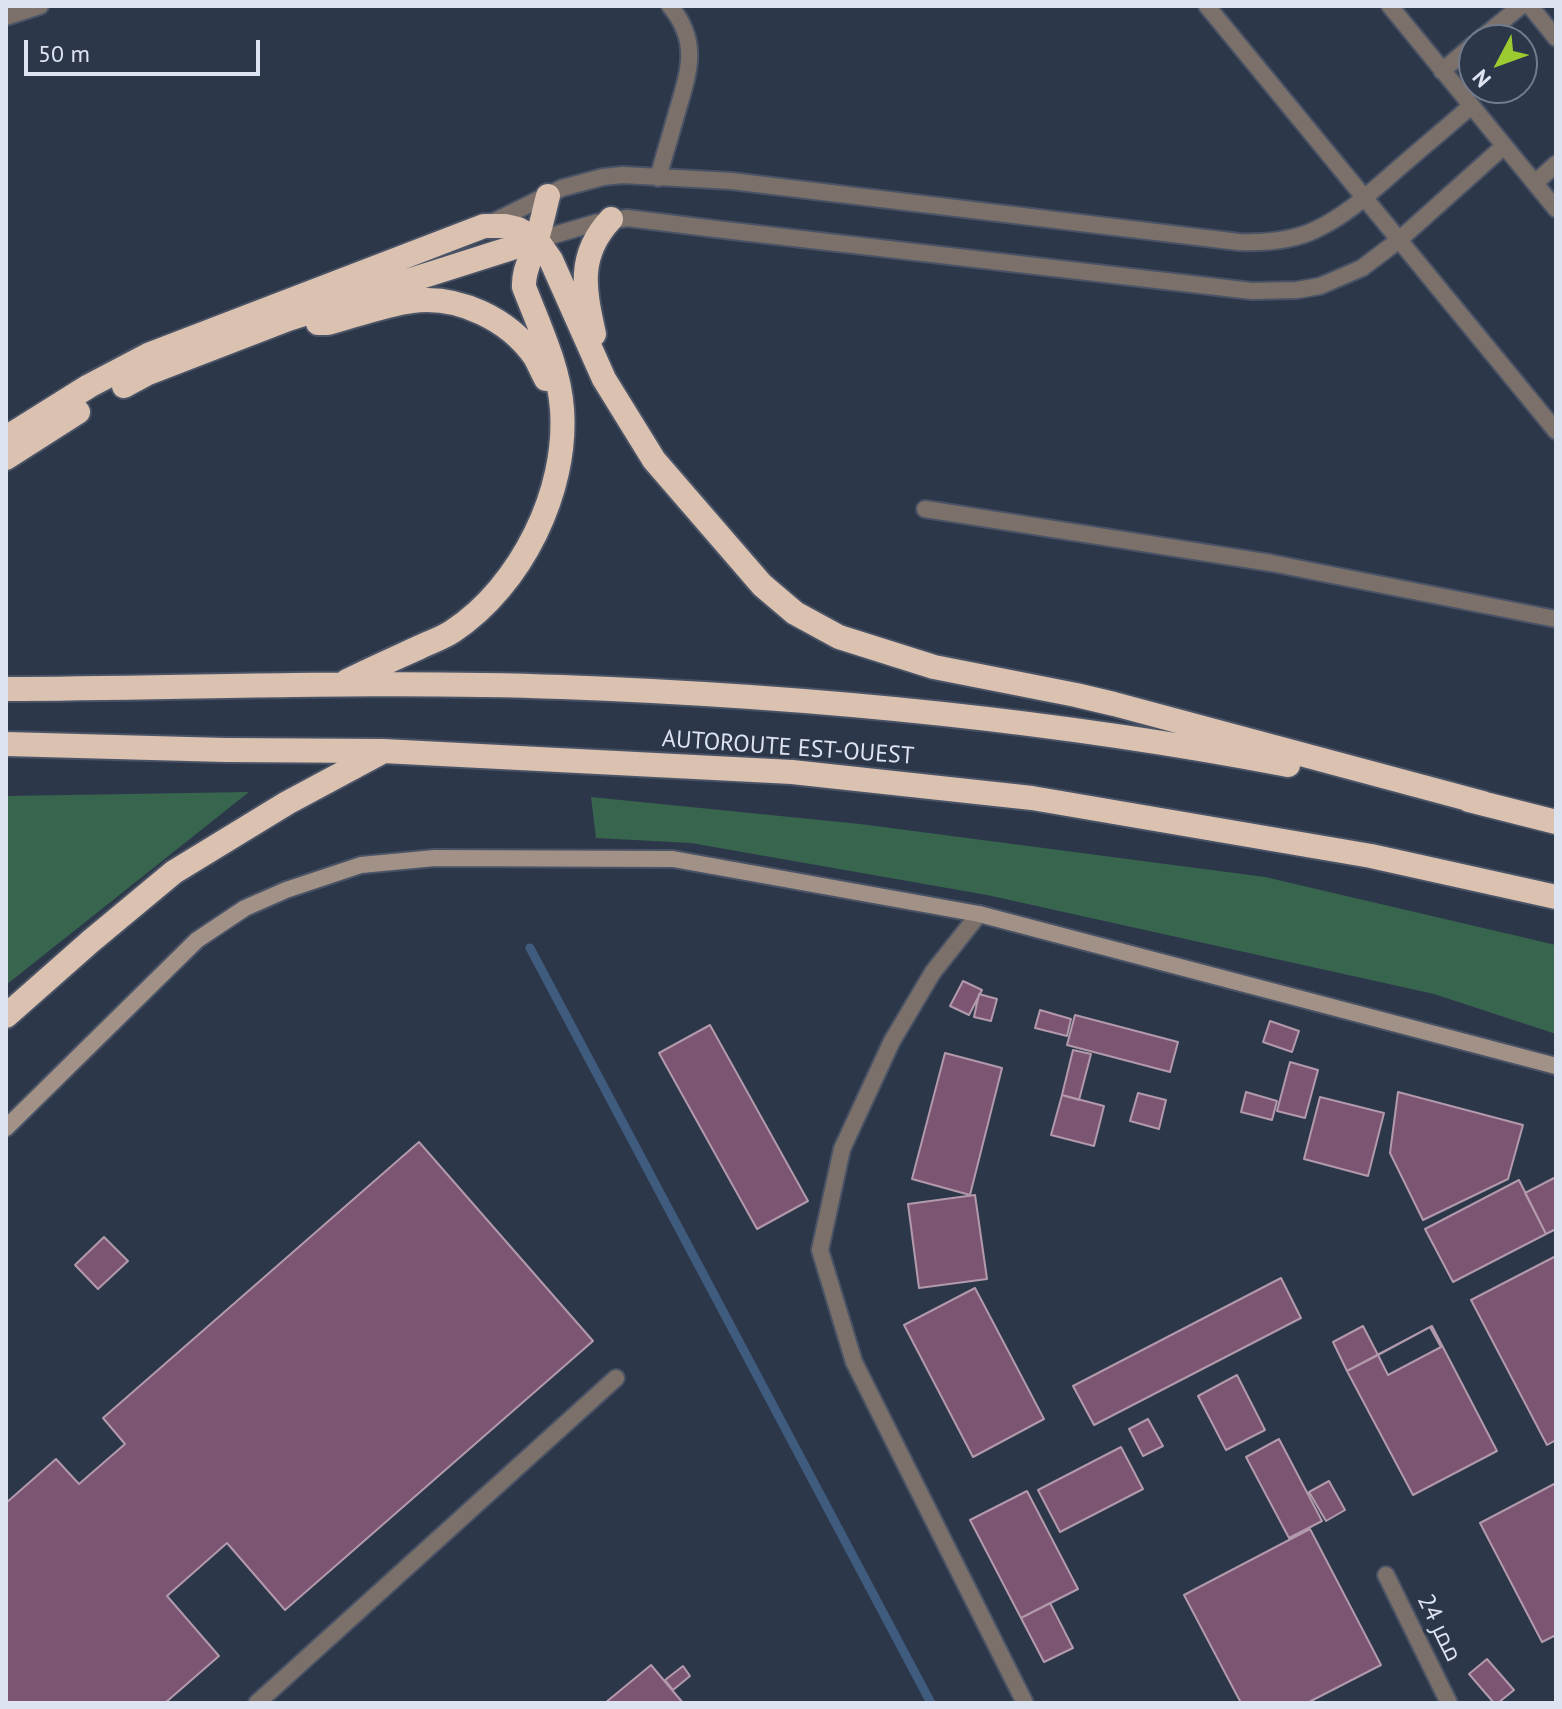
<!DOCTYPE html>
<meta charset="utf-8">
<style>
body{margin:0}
#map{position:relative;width:1562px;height:1709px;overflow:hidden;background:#2d374a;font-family:"PT Sans",sans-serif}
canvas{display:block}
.frame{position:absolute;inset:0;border:8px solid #dde3f0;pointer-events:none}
.north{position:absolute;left:1458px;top:24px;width:80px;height:80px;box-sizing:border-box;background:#2d374a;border:2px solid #737c8c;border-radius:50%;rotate:229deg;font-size:22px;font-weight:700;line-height:32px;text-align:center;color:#dde3f0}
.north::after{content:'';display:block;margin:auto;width:28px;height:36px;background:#9cca31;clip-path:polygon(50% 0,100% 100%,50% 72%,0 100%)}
.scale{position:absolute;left:24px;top:40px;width:236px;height:36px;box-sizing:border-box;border:4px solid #dde3f0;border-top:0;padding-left:10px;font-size:24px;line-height:28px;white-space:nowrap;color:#dde3f0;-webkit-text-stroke:6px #2d374a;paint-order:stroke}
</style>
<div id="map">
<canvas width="1562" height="1709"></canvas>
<div class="frame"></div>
<div class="north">N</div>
<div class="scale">50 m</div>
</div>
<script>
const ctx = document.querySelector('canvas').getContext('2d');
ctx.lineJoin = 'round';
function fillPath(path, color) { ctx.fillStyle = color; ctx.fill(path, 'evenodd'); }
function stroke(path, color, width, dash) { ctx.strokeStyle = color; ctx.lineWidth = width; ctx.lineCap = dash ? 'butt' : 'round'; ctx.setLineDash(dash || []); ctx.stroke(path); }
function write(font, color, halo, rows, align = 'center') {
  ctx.font = font + ' "PT Sans",Cairo,sans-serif'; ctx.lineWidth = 7; ctx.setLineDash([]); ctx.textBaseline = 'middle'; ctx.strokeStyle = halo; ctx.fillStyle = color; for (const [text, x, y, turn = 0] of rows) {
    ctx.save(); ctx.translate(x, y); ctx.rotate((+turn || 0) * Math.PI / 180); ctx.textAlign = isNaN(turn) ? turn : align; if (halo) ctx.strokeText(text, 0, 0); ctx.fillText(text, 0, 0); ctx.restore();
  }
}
const green = new Path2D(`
 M249,792L6,985V796Z
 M591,797L860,824L1265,877L1556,945V1034L1434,994L987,895L691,843L596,838Z`);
const stream = new Path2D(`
 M530,948L931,1703`);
const building = new Path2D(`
 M963,981L982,990L969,1015L950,1006Z
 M979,994L997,999L991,1021L974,1017Z
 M1040,1010L1071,1019L1067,1036L1035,1028Z
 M1075,1015L1178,1042L1170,1072L1067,1045Z
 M1270,1021L1299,1031L1292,1052L1263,1042Z
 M710,1025L808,1201L757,1229L659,1053Z
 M1073,1050L1091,1054L1079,1100L1062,1095Z
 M945,1053L1002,1068L970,1195L912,1179Z
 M1290,1062L1318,1070L1305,1118L1277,1111Z
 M1246,1092L1277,1101L1272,1120L1241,1112Z
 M1398,1092L1523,1125L1508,1179L1423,1220L1390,1153Z
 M1138,1093L1166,1100L1159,1129L1130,1121Z
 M1062,1095L1104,1106L1094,1146L1051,1135Z
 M1320,1097L1384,1113L1368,1176L1304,1159Z
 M419,1142L593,1341L285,1610L227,1543L167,1596L219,1656L165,1703H6V1503L56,1459L79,1484L125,1444L103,1418Z
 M1556,1177V1229L1546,1234L1525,1193Z
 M1519,1180L1546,1234L1453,1282L1425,1229Z
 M975,1195L987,1279L919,1288L908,1204Z
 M104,1237L128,1261L98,1289L75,1265Z
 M1556,1256V1440L1547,1445L1471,1300Z
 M1281,1278L1301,1318L1094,1425L1073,1386Z
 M975,1288L1044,1419L973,1457L904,1325Z
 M1363,1326L1378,1355L1347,1371L1333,1342Z
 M1432,1326L1497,1451L1413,1495L1347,1371Z
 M1430,1327L1441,1347L1388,1375L1378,1355Z
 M1237,1375L1265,1430L1226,1450L1198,1396Z
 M1148,1419L1163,1446L1143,1456L1129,1429Z
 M1279,1439L1322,1521L1289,1538L1246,1457Z
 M1121,1447L1143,1489L1060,1532L1038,1490Z
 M1329,1481L1345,1510L1326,1521L1309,1492Z
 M1556,1483V1635L1542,1642L1480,1523Z
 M1027,1491L1078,1589L1021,1618L970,1520Z
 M1310,1529L1381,1665L1307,1703H1241L1184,1595Z
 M1050,1603L1073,1648L1044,1662L1021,1618Z
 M1487,1659L1514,1690L1498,1703H1494L1469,1674Z
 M651,1665L683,1703H605Z
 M683,1666L690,1676L673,1690L665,1680Z`);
const service = new Path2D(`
 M1207,6L1556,431
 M1390,6L1556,209
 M1530,6L1556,38
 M6,17L40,6
 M1479,40L1521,6
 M1442,71L1474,44
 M658,178C664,156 671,134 677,112C689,71 700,42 670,6
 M1535,183L1556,164
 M489,224L562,188L603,177L623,175L731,181L1239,242C1266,243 1293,241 1317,229C1345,216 1369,194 1392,174C1418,151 1445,129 1471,106
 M537,240L595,223L627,218L724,230L1252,291L1297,290L1320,286L1362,268L1399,240L1504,146
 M925,509L1271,563L1556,619
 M979,914L933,972L892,1041L842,1149L820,1250L854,1362L1025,1703
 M1386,1575L1449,1703
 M257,1703L616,1378`);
const secondary = new Path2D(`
 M6,1128L197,940L245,908L286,890L361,865L435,858L673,859L979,914L1556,1066`);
const motorway = new Path2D(`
 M318,323H328C354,316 387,304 412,301C458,295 509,319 535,357C539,364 542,372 546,379
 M594,334C584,289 577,255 611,219
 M124,386L148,373L288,319L537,240
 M6,438L89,386L148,355L484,226H505L518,229L537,240L551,260L604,379L654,460L762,585L795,613L839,637L934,667L1076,695L1114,704L1483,803
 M6,458L78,412
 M347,681C371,669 396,658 420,647C430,642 443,638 453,631C521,586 568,491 562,409C559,367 539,326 524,287C523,270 532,257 536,242C541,227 544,211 548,196
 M6,689C191,688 377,680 562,687C805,696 1049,719 1288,765
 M6,744L225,750L383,751L792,772L1032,798L1371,856L1556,897
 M1469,800L1556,822
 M6,1016L91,941L174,872L287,803L382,752`);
const streetNames = [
 ["AUTOROUTE EST-OUEST",788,748,4],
 ["ممر 24",1439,1628,64]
];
fillPath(green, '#37654e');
stroke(stream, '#3f5b7e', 9);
fillPath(building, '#7c5572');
stroke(building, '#b29aac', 2);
stroke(service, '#495365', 20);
stroke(secondary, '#495365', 20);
stroke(motorway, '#495365', 28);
stroke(service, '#7c716a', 16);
stroke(secondary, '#a29187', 16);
stroke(motorway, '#dac1b0', 24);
write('24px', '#dde3f0', '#2d374a', streetNames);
</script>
